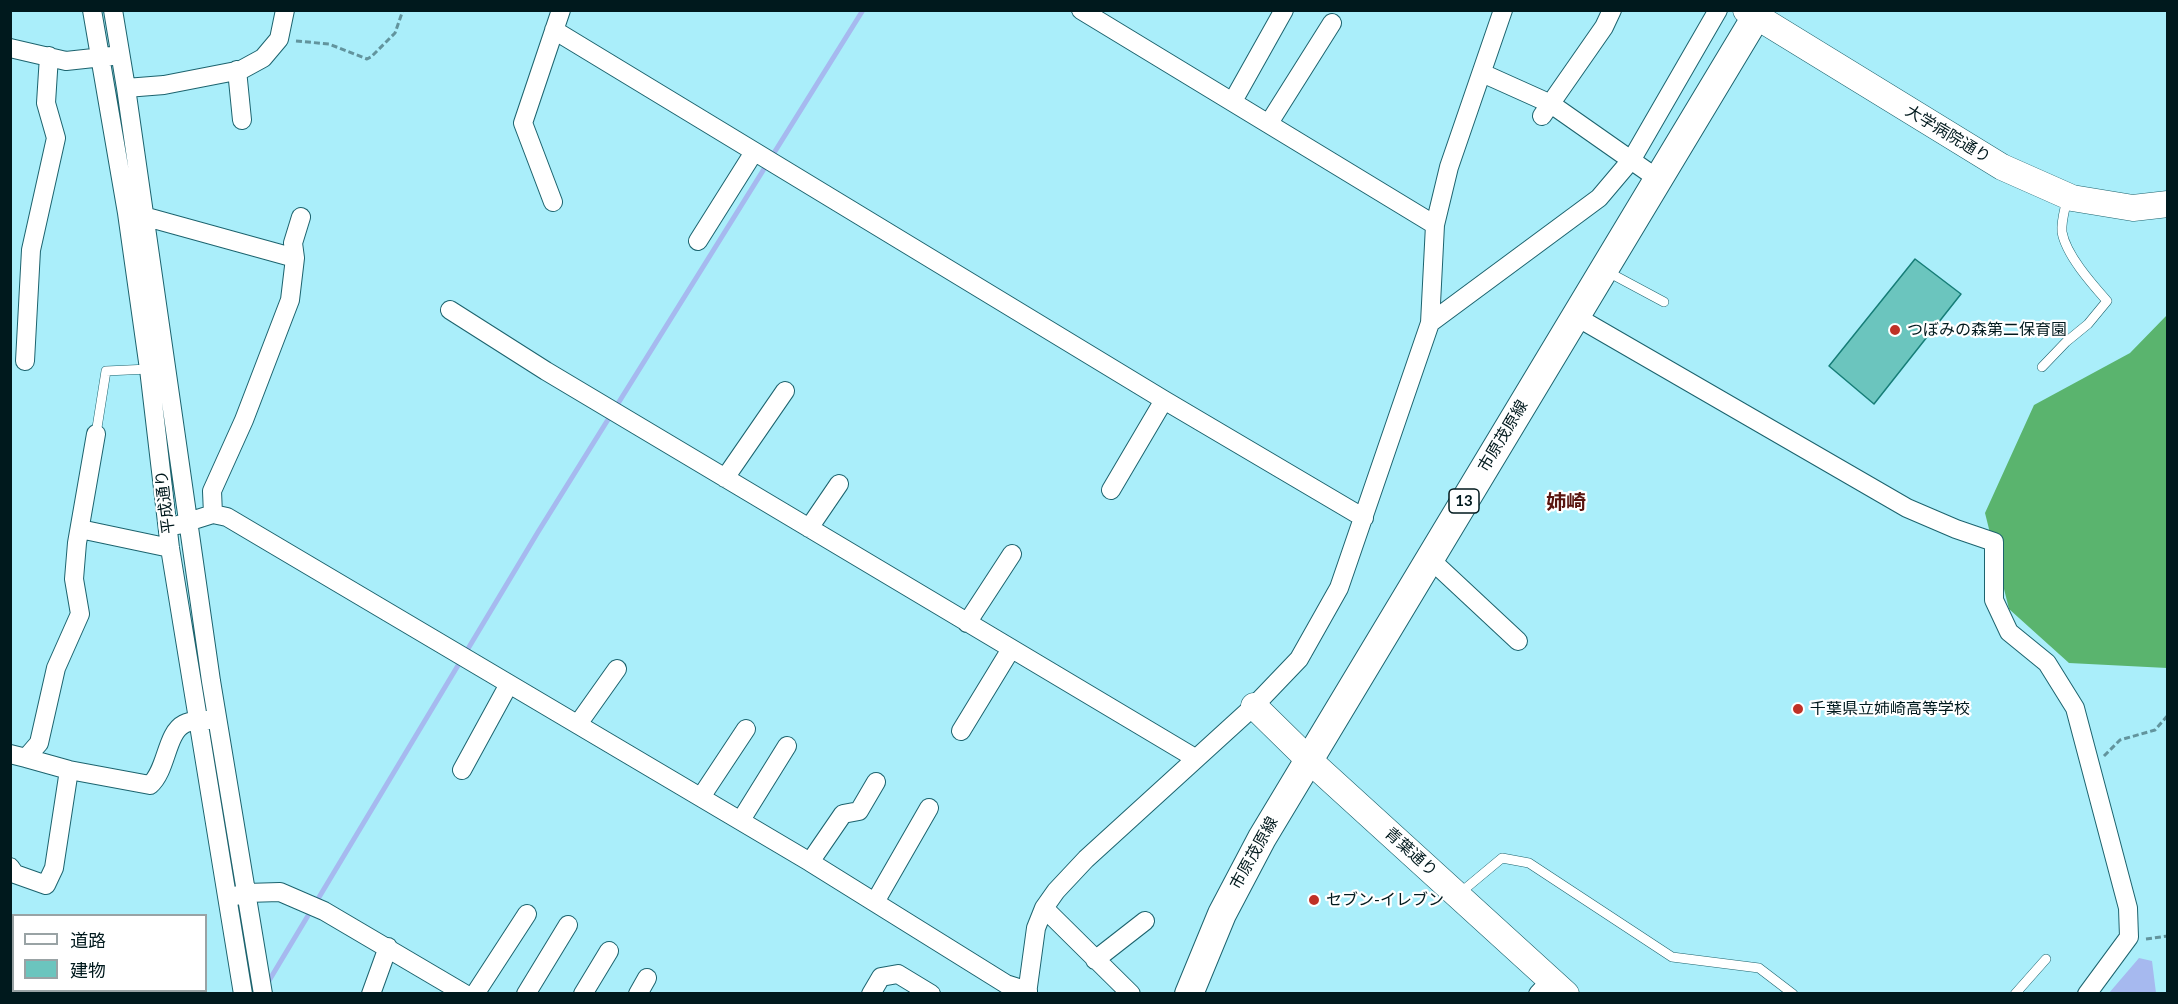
<!DOCTYPE html>
<meta charset="utf-8">
<style>
body{margin:0}
#map{position:relative;width:2178px;height:1004px;overflow:hidden;background:#aaeefa;font-family:Lato,"Noto Sans JP",sans-serif}
canvas{display:block}
.frame{position:absolute;inset:0;border:12px solid #00191d;pointer-events:none}
.legend{position:absolute;left:12px;top:914px;width:195px;height:78px;box-sizing:border-box;background:#fff;border:2px solid #99a3a5;margin:0;padding:8px 10px;list-style:none;font-size:18px;color:#00191d}
.legend li{display:flex;align-items:center;gap:12px;height:30px}
.legend b{width:30px;border:2px solid #99a3a5}
</style>
<div id="map">
<canvas width="2178" height="1004"></canvas>
<div class="frame"></div>
<ul class="legend">
<li><b style="height:8px;background:#fff"></b>道路</li>
<li><b style="height:16px;background:#6bc5be"></b>建物</li>
</ul>
</div>
<script>
const ctx = document.querySelector('canvas').getContext('2d');
ctx.lineJoin = 'round';
function fillPath(path, color) { ctx.fillStyle = color; ctx.fill(path, 'evenodd'); }
function stroke(path, color, width, dash) { ctx.strokeStyle = color; ctx.lineWidth = width; ctx.lineCap = dash ? 'butt' : 'round'; ctx.setLineDash(dash || []); ctx.stroke(path); }
function write(font, color, halo, rows, align = 'center') {
  ctx.font = font + ' Lato,"Noto Sans JP",sans-serif'; ctx.lineWidth = 4.5; ctx.setLineDash([]); ctx.textBaseline = 'middle'; ctx.strokeStyle = halo; ctx.fillStyle = color; for (const [text, x, y, turn = 0] of rows) {
    ctx.save(); ctx.translate(x, y); ctx.rotate((+turn || 0) * Math.PI / 180); ctx.textAlign = isNaN(turn) ? turn : align; if (halo) ctx.strokeText(text, 0, 0); ctx.fillText(text, 0, 0); ctx.restore();
  }
}
const forest = new Path2D(`
 M2167,315V668L2069,663L2009,609L1985,513L2034,405L2130,353Z`);
const water = new Path2D(`
 M2139,958L2152,961L2156,993H2109Z`);
const stream = new Path2D(`
 M267,984L538,532L863,10`);
const building = new Path2D(`
 M1915,259L1961,294L1874,404L1829,366Z`);
const path = new Path2D(`
 M296,41L329,44L367,59L371,57L395,33L403,10
 M2104,756L2120,740L2155,730L2168,715
 M2146,939L2168,936`);
const lane = new Path2D(`
 M1608,272L1664,302
 M2042,367L2066,342L2088,324L2107,301C2092,284 2066,255 2062,232C2061,221 2065,209 2067,199
 M96,434L106,371L149,369
 M1460,893L1502,858L1529,863L1672,957L1759,968L1793,994
 M2015,994L2046,959`);
const street = new Path2D(`
 M92,10L127,213L149,369L170,548L243,994
 M113,10L126,88L211,681L263,994
 M1081,10L1435,225
 M554,30L1164,400L1364,518
 M10,48L66,61L112,56
 M237,70L242,120
 M1482,73L1551,104L1658,179
 M126,88L164,85L241,70L263,58L279,39L285,10
 M1233,101L1284,10
 M1542,116L1604,27L1612,10
 M1269,123L1332,23
 M553,202L523,123L561,10
 M143,216L295,258
 M698,241L754,152
 M450,310L546,371L1195,758
 M1575,316L1907,508L1956,529L1994,542V600L2009,632L2047,663L2075,708L2128,908L2129,937L2087,994
 M1430,323L1599,198L1632,159L1718,10
 M25,361L31,250L56,138L46,103L49,56
 M725,478L785,391
 M1111,490L1164,400
 M213,514L212,491L244,420L290,300L295,258L293,243L301,217
 M178,525L213,514L227,517L810,862L1006,984L1028,991
 M809,528L839,484
 M80,529L170,548
 M1429,558L1518,641
 M967,623L1012,554
 M578,724L617,669
 M961,731L1011,649
 M10,754L26,758L39,743L56,668L80,614L74,579L77,543L96,434
 M26,758L69,770L150,785C167,770 166,733 184,724C191,720 201,721 208,720
 M462,770L509,684
 M701,797L746,729
 M741,820L787,746
 M810,862L843,814L859,811L876,782
 M10,867L15,874L46,885L54,868L69,770
 M235,896L246,893L280,892L324,911L465,994
 M875,902L929,808
 M1044,908L1131,994
 M1095,960L1145,921
 M371,994L388,947
 M475,994L527,914
 M526,994L568,925
 M583,994L609,951
 M638,994L647,978
 M871,994L881,977L898,974L931,994
 M1027,994L1036,928L1044,908L1056,891L1086,859L1254,706L1299,659L1339,588L1430,323L1435,225L1449,167L1503,10
 M1538,994L1551,980`);
const secondary = new Path2D(`
 M1746,10L2002,167L2072,198L2133,208L2168,204
 M1254,706L1309,760L1566,994`);
const primary = new Path2D(`
 M1189,994L1222,914L1262,838L1760,10`);
const markers = [
 [1895,330,6,"#bf3126"],
 [1798,709,6,"#bf3126"],
 [1314,900,6,"#bf3126"]
];
const shields = [
 [1464,501,30]
];
const shieldNames = [
 ["13",1464,501]
];
const streetNames = [
 ["大学病院通り",1948,134,31],
 ["市原茂原線",1503,436,-59],
 ["平成通り",165,502,-97],
 ["青葉通り",1411,852,42],
 ["市原茂原線",1254,853,-61]
];
const poiNames = [
 ["つぼみの森第二保育園",1907,330],
 ["千葉県立姉崎高等学校",1810,709],
 ["セブン-イレブン",1326,900]
];
const quarterNames = [
 ["姉崎",1566,503]
];
fillPath(forest, '#5ab46e');
fillPath(water, '#a6b9ef');
stroke(stream, '#a6b9ef', 5);
fillPath(building, '#6bc5be');
stroke(building, '#167d77', 1.5);
stroke(lane, '#1c636e', 10);
stroke(street, '#1c636e', 20);
stroke(secondary, '#1c636e', 27);
stroke(primary, '#1c636e', 30);
stroke(path, '#62949d', 3, [6, 3]);
stroke(lane, '#fff', 9);
stroke(street, '#fff', 18);
stroke(secondary, '#fff', 26);
stroke(primary, '#fff', 28);
for (const [x, y, r, color] of markers) { const dot = new Path2D(); dot.arc(x, y, r, 0, 2 * Math.PI); ctx.fillStyle = color; ctx.fill(dot); stroke(dot, '#fff', 2); }
for (const [x, y, w] of shields) { const box = new Path2D(); box.roundRect(x - w / 2, y - 12, w, 24, 4.5); ctx.fillStyle = '#fff'; ctx.fill(box); stroke(box, '#00191d', 1.5); }
write('bold 15px', '#00191d', null, shieldNames);
write('16px', '#00191d', '#fff', streetNames);
write('16px', '#00191d', '#fff', poiNames, 'left');
write('bold 20px', '#59150f', '#fff', quarterNames);
</script>
